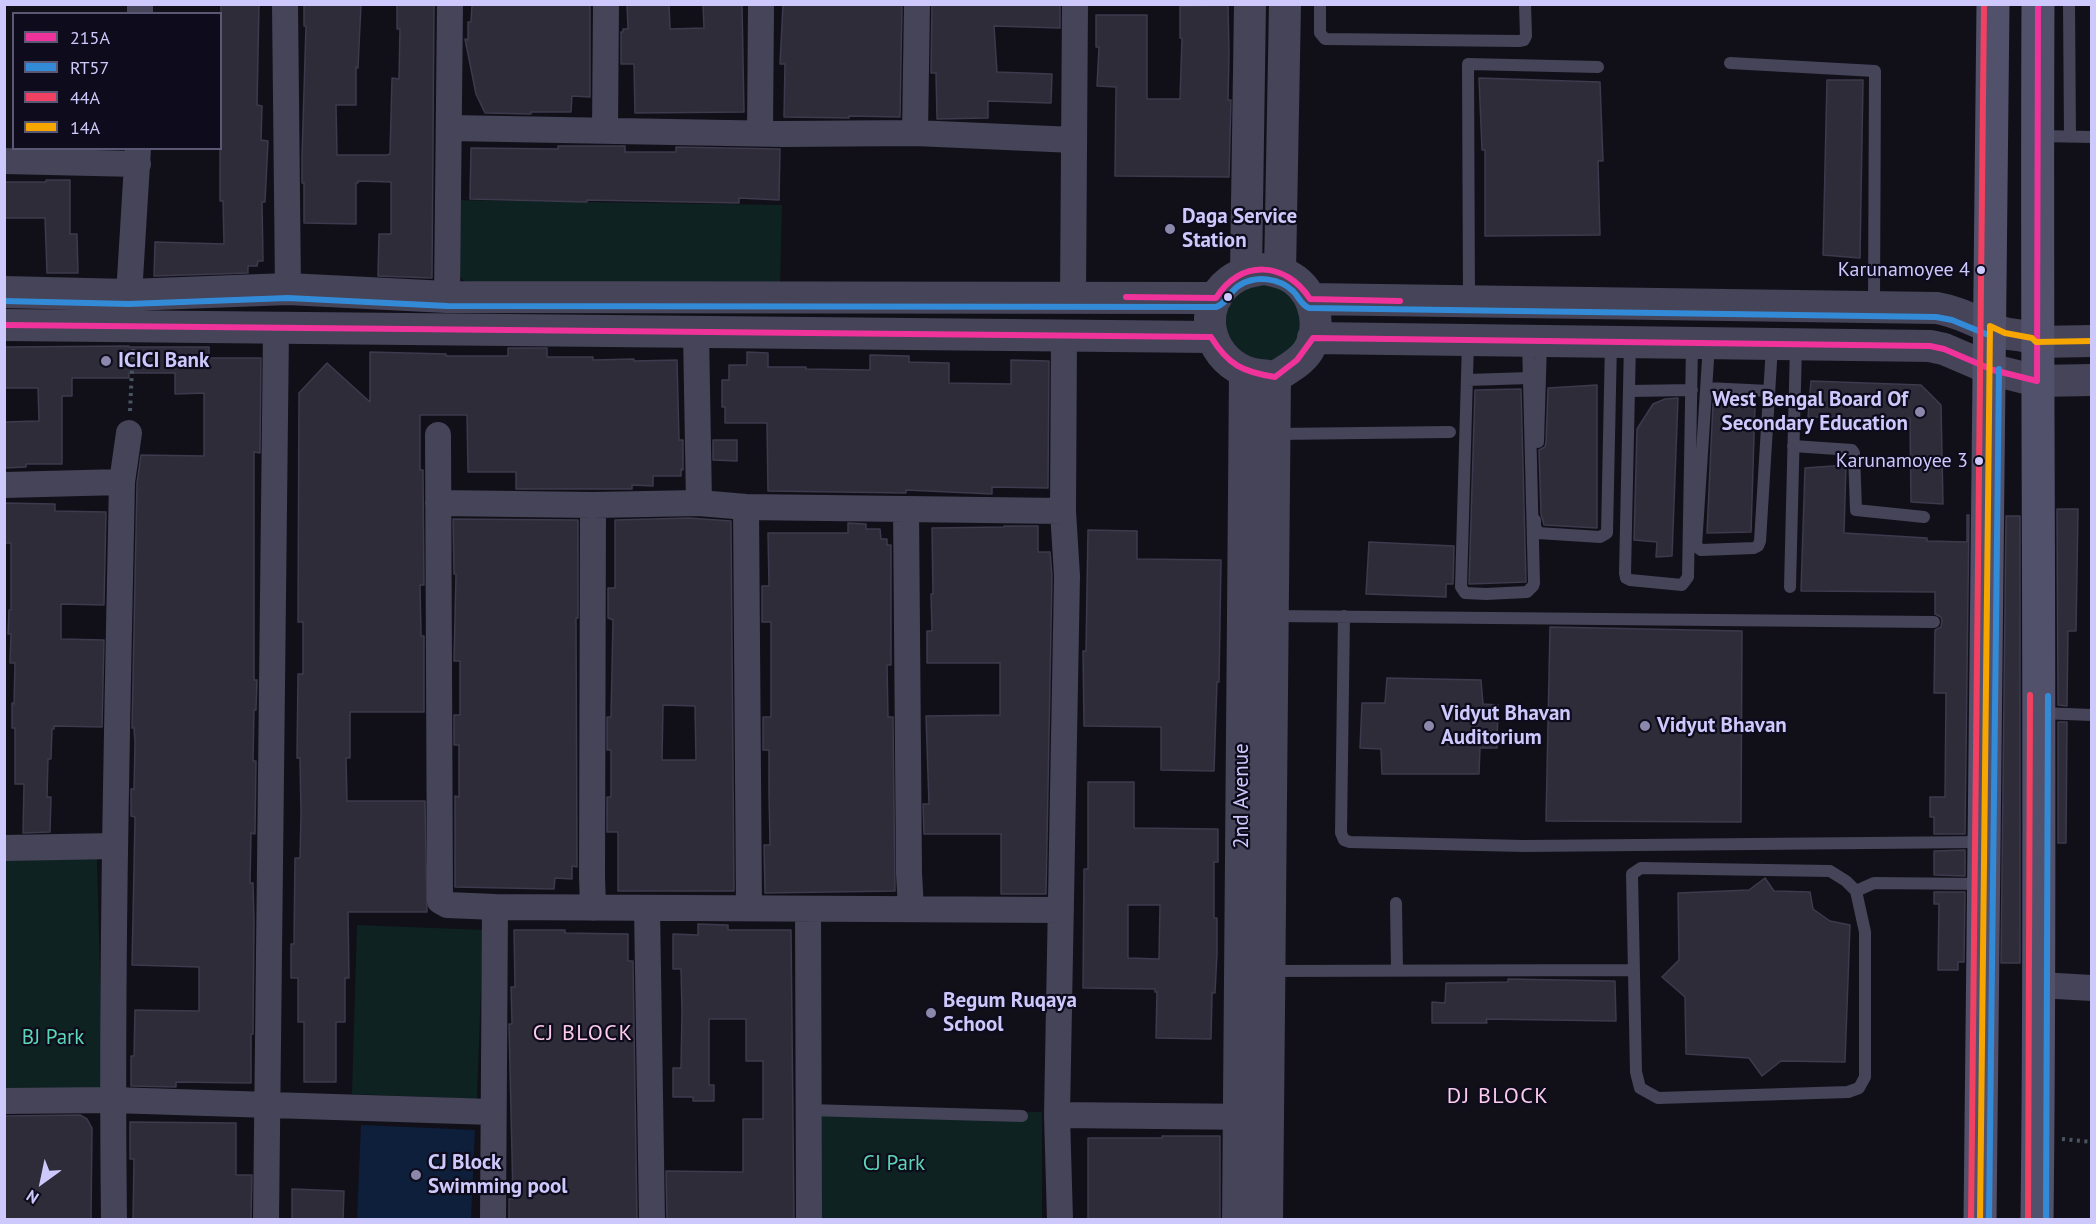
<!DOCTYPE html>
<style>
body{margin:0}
#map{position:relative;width:2096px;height:1224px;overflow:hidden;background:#111018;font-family:"PT Sans",sans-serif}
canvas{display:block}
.frame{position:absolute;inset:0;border:6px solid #cec9fc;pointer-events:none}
.legend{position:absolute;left:12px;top:12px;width:210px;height:138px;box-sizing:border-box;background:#0e0c1c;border:2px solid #5b5876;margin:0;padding:8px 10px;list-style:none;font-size:18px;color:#cec9fc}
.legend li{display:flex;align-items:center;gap:12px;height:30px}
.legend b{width:30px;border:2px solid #5b5876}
.north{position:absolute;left:12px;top:1152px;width:60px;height:60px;-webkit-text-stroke:4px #0e0c1c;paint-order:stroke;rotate:213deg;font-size:16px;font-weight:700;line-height:24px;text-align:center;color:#cec9fc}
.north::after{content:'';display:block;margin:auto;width:21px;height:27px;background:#cec9fc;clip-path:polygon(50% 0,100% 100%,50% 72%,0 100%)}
</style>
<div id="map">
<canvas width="2096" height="1224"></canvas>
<div class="frame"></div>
<ul class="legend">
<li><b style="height:8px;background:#ef339a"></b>215A</li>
<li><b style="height:8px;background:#338bd7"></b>RT57</li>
<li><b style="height:8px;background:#f24062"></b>44A</li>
<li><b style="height:8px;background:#f7a600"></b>14A</li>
</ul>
<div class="north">N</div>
</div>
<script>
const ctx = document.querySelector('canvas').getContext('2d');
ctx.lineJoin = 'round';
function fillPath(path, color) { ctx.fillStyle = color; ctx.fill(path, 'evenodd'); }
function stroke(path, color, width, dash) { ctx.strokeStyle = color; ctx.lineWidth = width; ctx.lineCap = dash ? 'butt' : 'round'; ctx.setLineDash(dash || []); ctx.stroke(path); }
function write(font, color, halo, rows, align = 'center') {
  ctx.font = font + ' "PT Sans",sans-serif'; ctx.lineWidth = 4.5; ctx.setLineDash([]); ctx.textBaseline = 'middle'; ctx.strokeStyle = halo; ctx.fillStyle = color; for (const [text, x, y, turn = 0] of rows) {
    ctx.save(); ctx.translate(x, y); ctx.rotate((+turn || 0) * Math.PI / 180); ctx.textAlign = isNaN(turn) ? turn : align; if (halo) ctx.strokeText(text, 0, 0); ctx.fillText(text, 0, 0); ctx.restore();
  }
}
const green = new Path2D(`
 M448,200L782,205L780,287L483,291L463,280L447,262Z
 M1270,284L1285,290L1295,299L1303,326L1294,350L1269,364L1240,357L1223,335L1225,307L1242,288Z
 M5,858L97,859L103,1096H5Z
 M357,925L483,930L477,1099L352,1094Z
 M816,1107L1042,1112V1219L815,1220Z`);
const water = new Path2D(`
 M361,1125L475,1130L471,1219H357Z`);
const building = new Path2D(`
 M221,4H259L257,105L262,106L261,140L268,141L265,202H262L263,261H258L257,266H248V273L154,276L155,242L224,244L223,201H220V164Z
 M304,4H361L358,68L356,67V105H336L337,155H387L390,154L392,78L399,79L400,29H397V4H434L432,278L378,276L379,234H391V182L358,181V183H356V224L304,223V183H302V156L306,26H304Z
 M472,4H590V97L572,96L571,112H531V114L485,113L476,94L465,39L468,40V22H471Z
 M627,4H669L670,29L704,28L703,4H742L744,112L635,113L634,64H621V32H623V29H628Z
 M783,4H902L900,117L849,116V118L784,117L785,64H780Z
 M932,4H1060V28L994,26L997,72L1052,74L1051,103L988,101V118L937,119L936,73H931Z
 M1228,5L1229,53L1228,100H1231L1229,177L1115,176L1116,87L1097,86L1099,47H1096V15H1147V99H1180L1182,38H1180V6Z
 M1479,78L1600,82L1603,161H1598L1600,235L1485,236V150H1482Z
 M1827,80H1863L1860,258L1823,255Z
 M558,146H625V152H676V147L780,149L779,200L739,198V203L587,200V202L470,199L471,148L558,149Z
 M46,180H70V234H77L78,273H47L45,218H4V182H46Z
 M129,346V347H209V358H261L260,453L254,452V680H257L256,710H254L253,761H256L255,834L251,833L250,883H253L254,921L253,1034H251V1083L176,1082V1087L131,1086V1056H134L135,1010L199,1011V967L132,965L135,817L131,816V789H134L135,743L134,728H132L137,483L141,455L204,456V393L175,394V373H129V378H72V396H62V464H26V467L4,468V422L39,421L38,388H4V347Z
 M508,348H547V357H593V360L634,359V361L677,360L679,440H683V470L681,469V476H653V486L632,485V489H516V472H468L467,415H420V470H423L424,585H420L421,636H424V712H350V758H346L347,801H425L427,912H348L349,978H345V1022H336V1082H304V1022H298V978H291V944H294L295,858H300L301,814L300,758H297L298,674H303V622H298L299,393L327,363L370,402V352L446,354V356H508Z
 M747,352L768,353V367H806V369L870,370V355L909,356V362L949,363V383L1011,384V360L1049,361L1048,488L992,487V494L906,490V493L768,491L767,423H725V407H722V380H729V365H747Z
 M1811,381L1921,385L1941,405L1943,504L1911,502L1910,418L1808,417Z
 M1597,385V528L1544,525L1541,514L1539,450L1545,447L1546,442L1548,388Z
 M1521,389L1526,582L1469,584L1475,390Z
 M1678,398L1672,556L1656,557L1657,542L1634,540L1637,429L1653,404L1665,399Z
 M1713,403L1755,405L1751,532L1707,533Z
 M713,440H737V461L713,460Z
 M1846,465L1844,533L1927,538V541L1967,542V515H1969L1965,834H1934V817H1930V797H1945L1946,693H1934L1935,630L1941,627L1942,621L1941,617L1935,614V592L1801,591L1805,468Z
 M4,503L55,504V511L106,512L104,605L61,604V639L104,640L102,727L54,726V729H52L51,759H48L47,797H51L50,832L23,833L24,784H15V728H12V703L14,704L15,663H10L11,634H8L9,610H11V543H4Z
 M2057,509H2078L2076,631H2068L2067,706L2058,705Z
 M2006,516H2020V963H2001Z
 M689,518L731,521L734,891H618V832H607V797H611V750H607V717H611L613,620L608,618V588H615V520ZM663,705L695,706L696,760H662Z
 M453,519L578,520V618H576L577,867L572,866V879L555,878L554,889L455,887V796L459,797V745H454V715H460V661H454L456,574H454Z
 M848,523L866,524V529H880L881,539H887V545H891V665H887L888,717H893L895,891L765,893L764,845H770L769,793V750H763V717H771V622H762V586H769L768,533H848Z
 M1004,526H1038V552H1050L1052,576L1046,894H1001V834H924L923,804H929L926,716L1000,715V663H927V631H932L931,594H933L932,528L1004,527Z
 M1088,530L1137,531V559L1221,560L1219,682H1217L1214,771L1161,770V727L1084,726L1083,651H1086Z
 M1369,542L1454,546L1453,584H1446V597L1366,594Z
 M1550,627L1742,631L1741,822L1546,821Z
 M1387,678L1481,680L1483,704L1498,705L1497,748H1480L1479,774H1382L1381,749L1360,748L1362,703H1385Z
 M2058,722H2067L2066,843H2058Z
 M1088,782H1134V828L1218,829V862H1214V918H1217V953L1215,993H1212L1211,1039L1156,1038L1157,992H1155V989L1083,988L1084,869H1088ZM1128,905H1160L1159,959L1128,958Z
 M1965,850V876L1934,875V851Z
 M1765,878L1774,891L1810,892L1813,909L1830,921L1850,925L1845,1062L1781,1061L1762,1076L1749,1058L1686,1054L1685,997L1662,977L1679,960L1678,893L1749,890Z
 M1934,892H1965L1964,962H1958V970H1938L1939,904H1934Z
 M698,924L728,925V930H791L794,1220H667L666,1171L743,1172V1119H763V1061H746V1019H709V1085H714V1101H693V1097H673V1068H681L682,1012L681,969H673V934L698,935Z
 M514,930H565V933L628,934V961H633L637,1220H509V1199H513L509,1024H512L511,987H515Z
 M1508,979L1615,981L1616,1021L1486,1019L1487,1023H1432V1002L1445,1003L1446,983L1508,982Z
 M80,1115L87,1119L92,1128L91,1220H4V1116Z
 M130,1122L236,1123V1175H252L251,1220H133L134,1159H130Z
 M1162,1136H1220V1220H1088V1138H1162Z
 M292,1189L344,1191L343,1220H292Z`);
const path = new Path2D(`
 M130,411L133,349
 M2062,1139L2092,1142`);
const service = new Path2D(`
 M1320,4V33L1325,39L1519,41L1524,40L1526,36L1525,4
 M2069,4L2070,137
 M1730,63L1875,71L1874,305
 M2039,136L2092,137
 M1469,302L1468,64L1598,67
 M1468,341L1461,587L1465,593L1486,594L1527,592L1533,586L1534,583L1528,342
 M1630,343L1625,573L1626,578L1630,580L1682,585L1688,577L1692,345
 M1709,344L1696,546L1701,550L1754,548L1758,546L1760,541L1772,346
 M1467,380L1529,378
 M1707,388L1769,391
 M1629,391L1692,390
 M1276,434L1450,432
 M1538,442L1541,343
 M1793,446L1852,450L1854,453L1856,510L1924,517
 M1535,520V526L1538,533L1600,537L1607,533L1611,342
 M1790,587L1796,345
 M1273,616L1934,622
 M1344,616L1341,833L1344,840L1350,842L1524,846L1982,842
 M2040,713L2092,715
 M1641,868L1830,871L1846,881L1856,891L1865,932V1077L1859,1088L1848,1092L1658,1098L1640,1088L1636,1072L1632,874Z
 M1856,891L1874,883L1982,884
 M1396,903L1397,970
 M1269,971L1634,970
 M808,1110L1022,1116`);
const minor = new Path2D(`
 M285,4L288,289
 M140,14V4
 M450,128L783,134L915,133L1074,140
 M605,130L606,4
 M760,133L761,4
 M915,133L917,4
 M4,161L138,164
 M129,295L138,148
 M447,297L450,4
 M1073,297L1075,4
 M696,332L699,503
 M438,435L440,901L447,905L495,907L1061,910
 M4,485L122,482
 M438,503L593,505L699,503L746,507L1063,511
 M593,505L592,876L593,908
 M746,507L749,908
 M906,509L909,873L911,909
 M4,848L115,846
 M647,908L652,1220
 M808,909L809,1220
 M2039,985L2092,988
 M4,1101L112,1100L493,1112
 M1057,1115L1259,1117
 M114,1220C111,974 117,728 122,482L129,433
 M266,1220L276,329
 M493,1220L495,907
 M1060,1220L1057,1115L1067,576L1063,511L1064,337`);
const tertiary = new Path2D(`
 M1265,269C1276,271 1286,273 1295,280C1316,296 1322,329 1308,351C1300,363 1287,369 1275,377C1265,375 1253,375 1244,371C1207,355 1197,306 1230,281C1240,273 1252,271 1265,269Z
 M1246,272L1250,4
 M1280,272L1285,4
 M4,292L129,295L288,289L447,297L1216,298
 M1310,299L1937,308C1961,312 1981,325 2004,333C2015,336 2028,334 2036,342L2092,341
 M4,325L1211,337
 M1313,338L1930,346L1944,349L1993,370L2037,381L2092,380
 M1238,1220L1245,372
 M1267,1220L1275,377`);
const secondary = new Path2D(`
 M1980,1220L1993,4
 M2037,1220C2042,815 2036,410 2038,4`);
const bus1 = new Path2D(`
 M1126,297L1216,298C1240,259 1286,261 1310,299L1400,301
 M4,325L1211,337C1228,365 1243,372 1275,377L1297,360L1313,338L1930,346L1944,349L1993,370L2037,381L2038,4`);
const bus2 = new Path2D(`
 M4,301L129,304L288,298L447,306L1216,307C1227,304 1230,290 1240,285C1256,275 1279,278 1293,291C1299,297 1301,305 1309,308L1936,317L1952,320L1986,334
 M1989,1220L1999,369
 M2046,1220L2048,696`);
const bus3 = new Path2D(`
 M1971,1220L1984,4
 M2028,1220L2030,695`);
const bus4 = new Path2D(`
 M1980,1220L1990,326L2005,333L2032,338L2036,342L2092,341`);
const markers = [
 [1170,229,6,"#8c88ac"],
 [1981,270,5,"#cec9fc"],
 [1228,297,5,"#cec9fc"],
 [106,361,6,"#8c88ac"],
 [1920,412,6,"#8c88ac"],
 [1979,461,5,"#cec9fc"],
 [1429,726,6,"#8c88ac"],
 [1645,726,6,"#8c88ac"],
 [931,1013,6,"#8c88ac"],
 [416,1175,6,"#8c88ac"]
];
const busNames = [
 ["Karunamoyee 4",1970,270],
 ["Karunamoyee 3",1968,461]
];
const poiNames = [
 ["Daga Service",1182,217],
 ["Station",1182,241],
 ["ICICI Bank",118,361],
 ["West Bengal Board Of",1908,400,"right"],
 ["Secondary Education",1908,424,"right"],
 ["Vidyut Bhavan",1441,714],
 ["Auditorium",1441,738],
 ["Vidyut Bhavan",1657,726],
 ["Begum Ruqaya",943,1001],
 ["School",943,1025],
 ["CJ Block",428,1163],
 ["Swimming pool",428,1187]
];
const streetNames = [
 ["2nd Avenue",1242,796,-90]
];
const parkNames = [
 ["BJ Park",53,1038],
 ["CJ Park",894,1164]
];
const neighbourhoodNames = [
 ["CJ BLOCK",583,1034],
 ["DJ BLOCK",1498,1097]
];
fillPath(green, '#0f2222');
fillPath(water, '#0e1f3b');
fillPath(building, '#2f2c3a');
stroke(building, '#3c3a4c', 1.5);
stroke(path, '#475560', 4, [3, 4.5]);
stroke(service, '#454459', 12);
stroke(minor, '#454459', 26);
stroke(tertiary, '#454459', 32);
stroke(secondary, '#52516c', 33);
stroke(bus1, '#ef339a', 6);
stroke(bus2, '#338bd7', 6);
stroke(bus3, '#f24062', 6);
stroke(bus4, '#f7a600', 6);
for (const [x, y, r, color] of markers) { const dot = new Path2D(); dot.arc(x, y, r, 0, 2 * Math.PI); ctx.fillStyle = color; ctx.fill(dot); stroke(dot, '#0e0c1c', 2); }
write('20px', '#cec9fc', '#0e0c1c', busNames, 'right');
write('bold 21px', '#cec9fc', '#0e0c1c', poiNames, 'left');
write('21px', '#cec9fc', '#0e0c1c', streetNames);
write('21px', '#5ad7b5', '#0e0c1c', parkNames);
ctx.letterSpacing = '1.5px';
write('22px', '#fccbec', '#0e0c1c', neighbourhoodNames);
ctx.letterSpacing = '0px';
</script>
